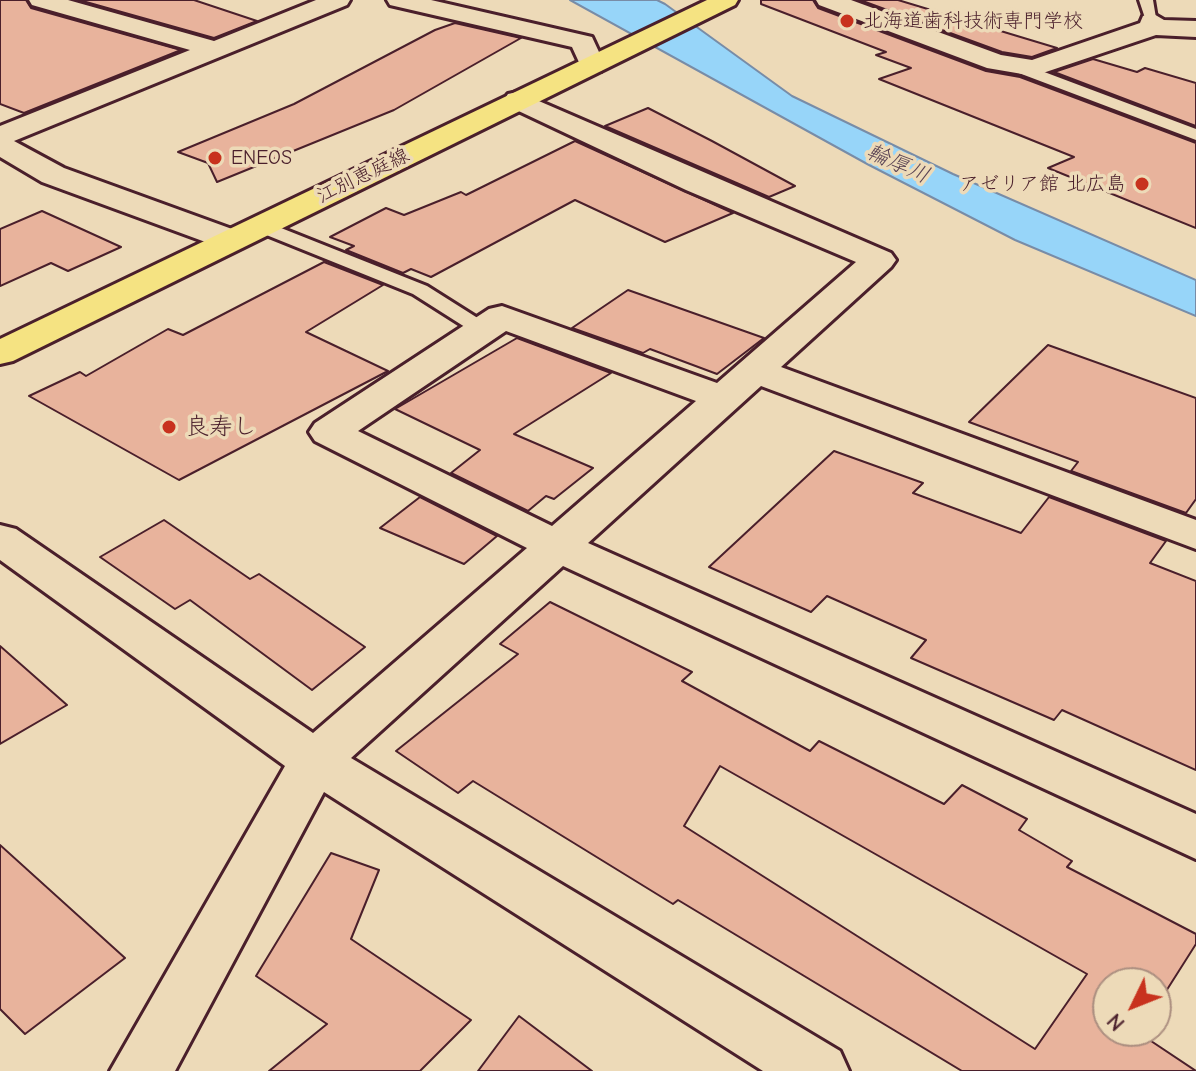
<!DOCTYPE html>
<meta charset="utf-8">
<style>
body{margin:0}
#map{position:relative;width:1196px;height:1071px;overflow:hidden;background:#eddab8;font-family:"Comic Neue",sans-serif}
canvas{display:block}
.north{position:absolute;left:1092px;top:967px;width:80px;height:80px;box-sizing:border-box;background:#eddab8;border:2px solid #ac8f80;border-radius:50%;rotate:227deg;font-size:22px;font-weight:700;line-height:32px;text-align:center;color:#4a1f2b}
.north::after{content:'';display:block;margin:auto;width:28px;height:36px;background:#c8321e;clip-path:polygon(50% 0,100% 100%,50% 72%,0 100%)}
</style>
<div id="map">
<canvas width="1196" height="1071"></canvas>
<div class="north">N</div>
</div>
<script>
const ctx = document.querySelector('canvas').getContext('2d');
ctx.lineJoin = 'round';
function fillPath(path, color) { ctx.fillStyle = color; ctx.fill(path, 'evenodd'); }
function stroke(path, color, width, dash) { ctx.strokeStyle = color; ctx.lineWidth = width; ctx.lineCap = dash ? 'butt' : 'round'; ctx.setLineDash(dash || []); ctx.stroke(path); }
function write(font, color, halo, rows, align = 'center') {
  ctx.font = font + ' "Comic Neue","Klee One",sans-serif'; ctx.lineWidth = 7; ctx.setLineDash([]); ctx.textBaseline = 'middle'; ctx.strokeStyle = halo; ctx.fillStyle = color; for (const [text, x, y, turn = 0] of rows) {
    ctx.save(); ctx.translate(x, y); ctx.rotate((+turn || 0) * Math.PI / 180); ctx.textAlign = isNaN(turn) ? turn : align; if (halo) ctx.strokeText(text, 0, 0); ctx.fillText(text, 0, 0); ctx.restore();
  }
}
const water = new Path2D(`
 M570,0H657L665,4L792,96L953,174L1196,280V316L1015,240L869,165Z`);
const building = new Path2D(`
 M0,0H26L31,8L181,50L24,113L0,104Z
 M79,0H194L257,21L214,38Z
 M761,0H813L818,8L986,71L1020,77L1196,143V228L1048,168L1074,157L879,79L911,68L876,55L886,52L761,4Z
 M860,0H898L1057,48L1032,57L1002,52Z
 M455,23L521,38L394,110L217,182L208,163L178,152L294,104L435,30Z
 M1093,59L1137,72L1145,68L1196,83V126L1054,72Z
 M648,108L712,141L795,186L769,197L605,126Z
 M575,141L733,213L665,242L575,200L431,277L411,269L403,273L346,250L354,246L330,237L386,208L404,215L461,192L466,195Z
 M42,211L121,247L68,271L51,263L0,286V229Z
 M324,262L383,285L306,332L388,371L179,480L29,396L80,372L86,376L168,329L183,335Z
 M628,290L764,338L717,374L650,349L643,353L572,328Z
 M517,338L611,373L514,434L593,468L554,499L546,496L528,511L451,473L480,450L395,409Z
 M1048,345L1196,398V499L1186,513L1071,471L1078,462L969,422Z
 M834,451L923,483L913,493L1021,533L1049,497L1166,541L1150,563L1196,581V770L1062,710L1054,720L911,658L926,640L827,596L811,612L709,567Z
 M420,497L497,536L464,564L380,528Z
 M164,520L250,579L259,574L365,647L312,690L190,600L175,609L100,557Z
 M550,602L692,672L682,681L810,751L819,741L944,804L962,785L1027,819L1019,830L1072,861L1067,867L1196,934V944L1156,1007V983H1108V1031H1141L1139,1033L1196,1071H962L678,900L673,904L473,781L458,793L396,751L518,654L500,644ZM720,766L1087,974L1035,1049L684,826Z
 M0,646L67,705L0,744Z
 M0,845L125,958L25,1034L0,1009Z
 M331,853L379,870L351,939L471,1020L420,1071H269L327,1024L256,976Z
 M519,1016L592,1071H478Z`);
const lane = new Path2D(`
 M1139,0H1153L1157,24H1147Z
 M1003,61H1015L1196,129V140L1003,67Z
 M261,220L427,286L495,329L492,334H476L413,294L254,230L251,226L254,222Z`);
const street = new Path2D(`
 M29,0H68L214,41L316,0H350L347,5L14,141L64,168L243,233L248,240L243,247L231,250L219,247L42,182L0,157V126L190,50L32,5Z
 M387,0H431L592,37L605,65L601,71H583L572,47L390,5Z
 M816,0H851L1001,55L1032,60L1140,23L1143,16L1152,13L1164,20L1196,21V37L1156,35L1034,76L987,68L819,5Z
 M518,92L891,253L896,260L891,267L781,367L1196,520V549L761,386L588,543L1196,814V859L563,566L351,758L840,1051L849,1071H763L324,792L175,1071H110L285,766L0,560V525L16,529L313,733L527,548L315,441L309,432L315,423L489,309L502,306L717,383L856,262L686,190L508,106L504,100L508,94ZM506,331L696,401L552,526L358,431Z`);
const primary = new Path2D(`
 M707,0H738L735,5L13,361L0,364V339Z`);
const markers = [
 [847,21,8,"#c8321e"],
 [215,158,8,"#c8321e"],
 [1142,184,8,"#c8321e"],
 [169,427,8,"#c8321e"]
];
const farPoinames = [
 ["北海道歯科技術専門学校",863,21],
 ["ENEOS",231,158],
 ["アゼリア館 北広島",1126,184,"right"]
];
const farStreetnames = [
 ["江別恵庭線",363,176,-26]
];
const farWaternames = [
 ["輪厚川",898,164,24]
];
const poiNames = [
 ["良寿し",185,427]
];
fillPath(water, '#97d5f9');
stroke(water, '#788ca7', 2);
fillPath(building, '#e8b39c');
stroke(building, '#4a1f2b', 2);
stroke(lane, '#4a1f2b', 6);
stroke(street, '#4a1f2b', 6);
stroke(primary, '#4a1f2b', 6);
fillPath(lane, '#eddab8');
fillPath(street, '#eddab8');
fillPath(primary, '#f5e382');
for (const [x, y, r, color] of markers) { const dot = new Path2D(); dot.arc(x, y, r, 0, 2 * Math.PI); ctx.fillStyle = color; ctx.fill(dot); stroke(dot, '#eddab8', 3); }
write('20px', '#4a1f2b', '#eddab8', farPoinames, 'left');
write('20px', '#4a1f2b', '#eddab8', farStreetnames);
write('italic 22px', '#594354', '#eddab8', farWaternames);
write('24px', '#4a1f2b', '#eddab8', poiNames, 'left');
</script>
